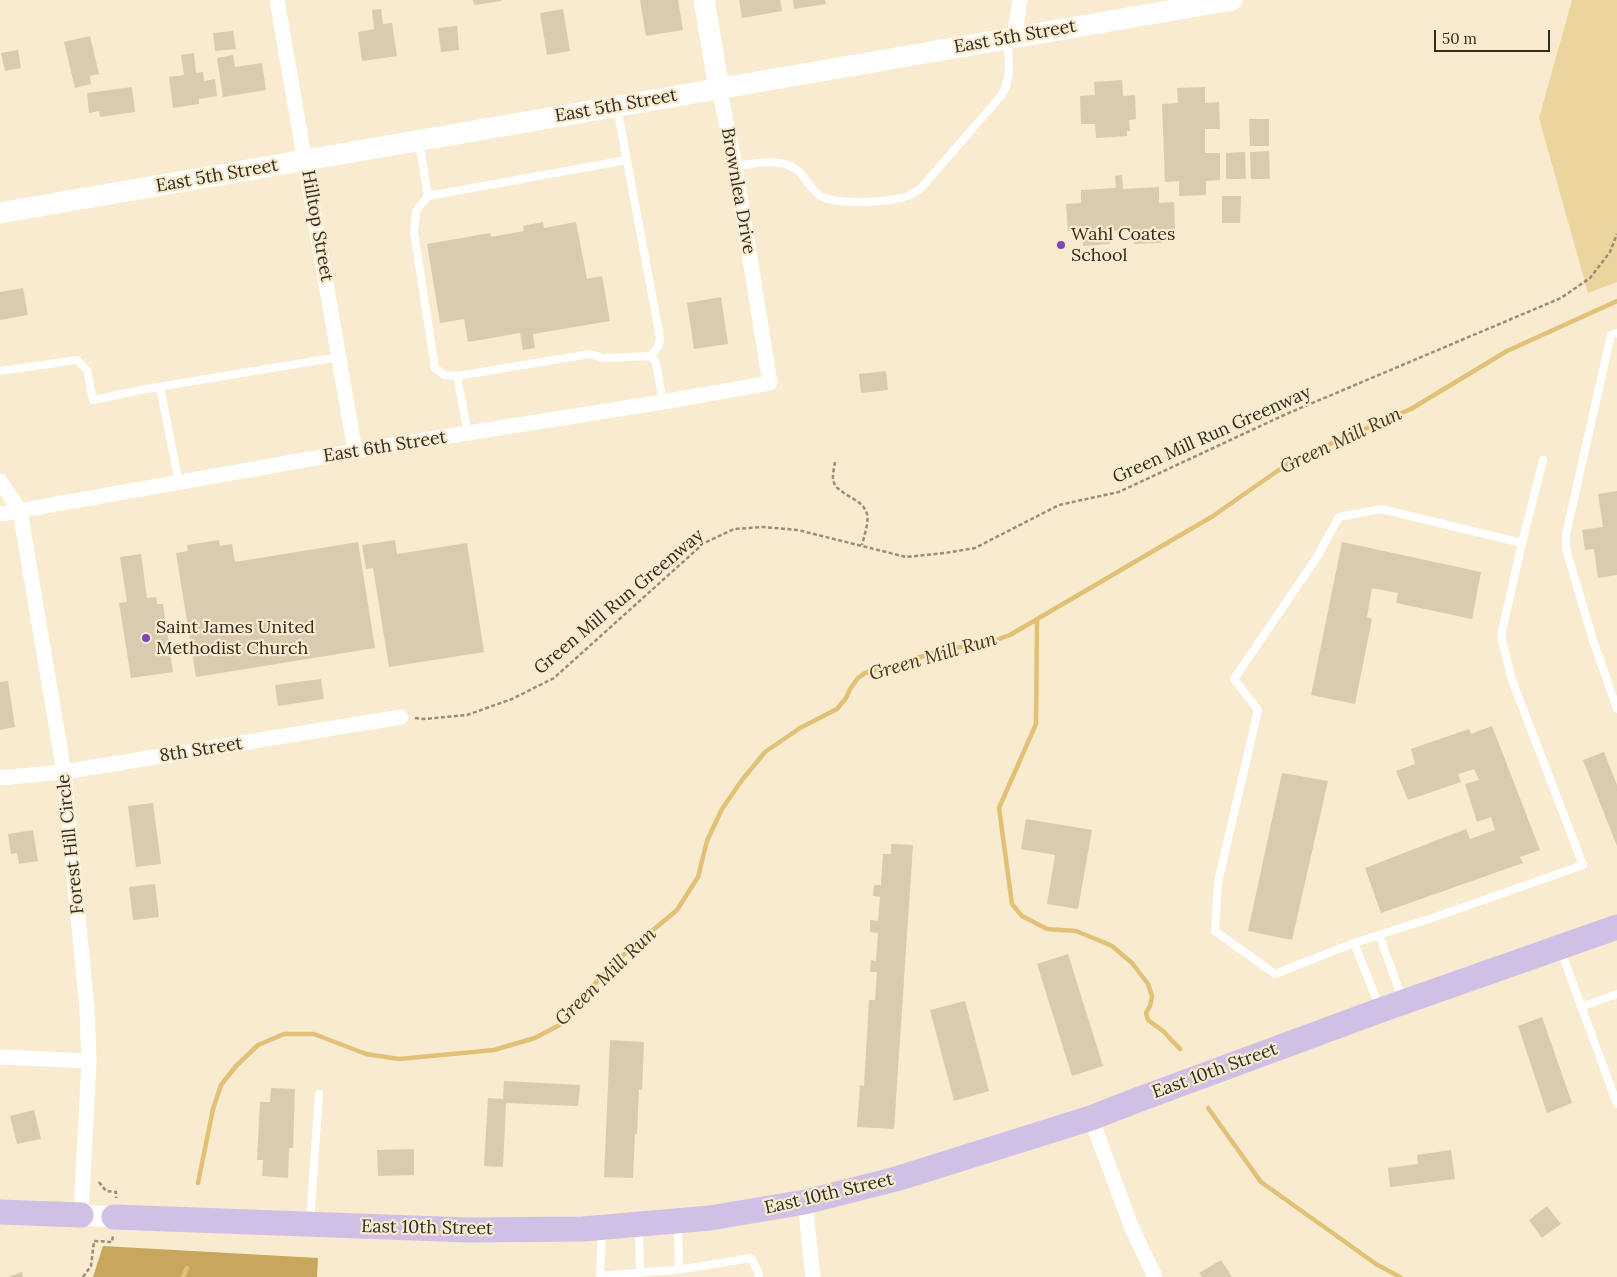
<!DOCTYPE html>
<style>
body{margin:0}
#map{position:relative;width:1617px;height:1277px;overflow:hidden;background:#f8ebcf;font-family:Lora,serif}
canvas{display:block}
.scale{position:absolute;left:1434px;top:30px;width:116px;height:22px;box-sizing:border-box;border:2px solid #312c22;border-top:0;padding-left:6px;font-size:15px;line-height:18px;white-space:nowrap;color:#312c22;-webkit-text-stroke:4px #f8ebcf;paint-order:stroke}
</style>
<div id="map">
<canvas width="1617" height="1277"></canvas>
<div class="scale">50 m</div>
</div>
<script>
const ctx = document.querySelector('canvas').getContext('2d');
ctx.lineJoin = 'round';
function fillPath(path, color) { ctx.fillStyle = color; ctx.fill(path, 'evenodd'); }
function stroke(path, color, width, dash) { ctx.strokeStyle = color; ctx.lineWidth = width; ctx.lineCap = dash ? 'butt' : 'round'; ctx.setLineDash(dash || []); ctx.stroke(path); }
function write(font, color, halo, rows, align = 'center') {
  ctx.font = font + ' Lora,serif'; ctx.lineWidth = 4.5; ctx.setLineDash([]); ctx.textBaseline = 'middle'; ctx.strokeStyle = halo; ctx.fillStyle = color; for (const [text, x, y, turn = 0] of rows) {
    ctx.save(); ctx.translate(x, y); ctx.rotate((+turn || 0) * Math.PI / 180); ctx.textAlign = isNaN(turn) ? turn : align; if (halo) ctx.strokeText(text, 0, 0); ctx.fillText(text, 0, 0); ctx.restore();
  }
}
const green = new Path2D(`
 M1572,0H1617V282L1588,293L1539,118Z`);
const forest = new Path2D(`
 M103,1246L318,1258L317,1277H93Z`);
const stream = new Path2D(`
 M1037,619L1036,724L999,808L1012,904L1022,916L1047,929L1076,931L1103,942L1112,946L1132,963L1148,984L1152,996L1150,1006L1146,1013L1148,1020L1163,1031L1180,1049
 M1208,1108L1261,1182L1376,1264L1400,1277
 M198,1183L213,1109L221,1085L236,1066L258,1045L284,1034H314L366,1054L399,1059L494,1050L535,1038L565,1022L589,990L615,962L677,910L698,877L707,841L722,809L742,780L765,752L800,728L837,709L846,698L850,689L858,678L865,673L902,663L945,649L985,644L1010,635L1213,516L1293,460L1411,409L1507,351L1617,301
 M183,1277L187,1268`);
const building = new Path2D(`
 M473,0H501V1L474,5Z
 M640,0H678L683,30L646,36Z
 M739,0H780L782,11L742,18Z
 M793,0H825L826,4L794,9Z
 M381,9L383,24L392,23L397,56L362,61L358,32L374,29L372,10Z
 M563,9L570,51L547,55L540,13Z
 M457,26L459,50L441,52L438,28Z
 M233,31L236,49L215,51L213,33Z
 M90,36L99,74L90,76L91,84L75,88L64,42Z
 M18,50L21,68L5,71L1,53Z
 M194,53L196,73L203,72L204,81L215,79L217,96L199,99V104L173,108L169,77L184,75L181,55Z
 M233,55L235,67L262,63L266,90L223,97L217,58Z
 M1122,80L1123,96L1135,95L1136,119L1129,120L1130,131H1127V136L1096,138L1095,124H1081L1080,96L1095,95L1094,82Z
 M132,87L135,112L100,117L99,111L89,113L87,93Z
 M1205,87V103L1219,102L1220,129H1205V153H1220V180L1206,181V195L1179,196V181L1165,182L1162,104L1178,103L1177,88Z
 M1249,119H1269V146H1250Z
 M1269,151L1270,179H1251L1250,152Z
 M1245,152L1246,179H1226V153Z
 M1122,175L1123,189L1159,187V203L1174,202L1175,229L1160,230L1161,243L1134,244L1133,230L1109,231L1110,244L1083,246L1082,231H1068L1066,204L1081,203V190L1116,188L1115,176Z
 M1222,196H1241L1240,223H1222Z
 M543,222L544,228L576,222L587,279L602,276L610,321L533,334L535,348L523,350L520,333L468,342L464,319L440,323L427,244L490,233L491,237L524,231L523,226Z
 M23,288L28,315L0,320V292Z
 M721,297L728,344L694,349L687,303Z
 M886,371L888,390L861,393L859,374Z
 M1617,491V575L1598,578L1594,549L1585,550L1582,530L1603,527L1598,494Z
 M219,540L220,546L232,544L235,562L358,542L375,648L196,677L176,553L188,551L187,545Z
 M395,540L397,554L467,543L484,652L389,667L373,568L366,569L362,545Z
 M1342,542L1481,572L1472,619L1396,603L1398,593L1372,588L1367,617L1372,619L1355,704L1311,695Z
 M141,554L147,598L156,597L157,604H163L173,672L131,678L119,603L127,602L120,557Z
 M321,679L324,699L278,706L275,685Z
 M8,681L15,727L0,730V682Z
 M1492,726L1540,850L1520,857L1523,863L1381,913L1365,868L1466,829L1470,839L1495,830L1491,817L1477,822L1465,784L1479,780L1474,769L1458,774L1461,782L1408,800L1396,771L1415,764L1411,749L1469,729L1471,734Z
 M1604,752L1617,785V846L1583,760Z
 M1282,773L1328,781L1292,940L1248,931Z
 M153,803L161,864L136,867L128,806Z
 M1026,819L1092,830L1078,909L1047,904L1055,855L1021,849Z
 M33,830L38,861L19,864L17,853L11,854L8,834Z
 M891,844L913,845L894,1129L857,1127L860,1085L864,1086L869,1000H875L877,972H870L871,960L876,961L878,933L870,932V920L878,921L880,897L873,896L874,885H881L883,854H891Z
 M155,884L159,917L133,920L129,887Z
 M1068,954L1103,1066L1072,1076L1037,964Z
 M965,1001L989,1091L954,1101L930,1010Z
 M1542,1017L1572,1103L1547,1113L1518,1026Z
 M610,1040L644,1042L642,1090L639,1089L637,1134H635L633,1178L604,1177Z
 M504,1081L580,1085L578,1106L506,1103L503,1167L484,1166L488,1098L503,1099Z
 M271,1088L295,1089L293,1148H289L288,1178L262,1176L263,1160H257L260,1102H270Z
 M34,1110L41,1139L17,1144L10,1116Z
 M414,1149V1175L378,1176L377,1150Z
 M1451,1150L1455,1179L1390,1187L1388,1168L1418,1164L1417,1155Z
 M1547,1206L1561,1224L1542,1238L1529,1220Z
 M1221,1260L1232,1277H1202L1199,1273Z
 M22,1272L23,1277H8Z`);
const path = new Path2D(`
 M835,462C834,469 831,478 835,485C842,496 863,499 867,514C869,523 864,536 862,545
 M415,718L424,719L467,715L512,699L554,678L704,543L734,529L763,527L798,530L906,557L945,553L975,548L1059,505L1119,492L1284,415L1561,298L1590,278L1610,252L1617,234
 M99,1182L106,1191L116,1192V1198
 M83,1277L91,1266L94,1241L112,1242L113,1235`);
const lane = new Path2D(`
 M617,107L660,338L659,345L651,356
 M419,142L428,196L416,211L414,232L435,368L444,375L457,376L468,434
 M735,166C752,164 772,159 788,165C803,170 807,185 818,194C831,206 884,202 901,198C909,197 915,192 921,188L1001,96C1012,79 1009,60 1007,40
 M428,196L627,160
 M1617,333L1611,335L1566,534V549L1593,640L1617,709
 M0,371L77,360L87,370L93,400L146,389L339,357
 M457,376L590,354L604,358L651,356L656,363L663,402
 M160,387L179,483
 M1379,935L1402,998
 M1354,943L1444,914L1583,865L1512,680L1501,636L1522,543
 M1561,951L1617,1104
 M1581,1007L1617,994
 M1380,1008L1354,943L1275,974L1215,931L1218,882L1258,710L1234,679L1317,557L1339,517L1381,509L1522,543L1543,460
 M310,1222L319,1094
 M678,1223L679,1269
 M639,1227L640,1272
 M602,1232L600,1276L684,1269L751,1258L758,1271L759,1277`);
const street = new Path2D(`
 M277,0L355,451
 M1014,37L1020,0
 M0,481L20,511L64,772L87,1009L89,1061L81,1215
 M0,514L355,451L663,402L770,383L735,166L719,88
 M0,778L64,772L401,717
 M0,1057L89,1061
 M1091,1118L1131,1226L1155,1277
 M805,1202L813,1277`);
const secondary = new Path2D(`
 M704,0L719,88
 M0,213L1232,0
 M81,1215L114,1217`);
const primary = new Path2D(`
 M0,1212L81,1215
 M114,1217L468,1230L583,1229L710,1218L805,1202L896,1179L1091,1118L1140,1099L1381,1010L1617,927`);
const markers = [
 [1061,245,5,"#8045bb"],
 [146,638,5,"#8045bb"]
];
const streetNames = [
 ["East 5th Street",1015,37,-10],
 ["East 5th Street",616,106,-10],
 ["East 5th Street",217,176,-10],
 ["Brownlea Drive",738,191,80],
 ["Hilltop Street",317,226,80],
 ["Green Mill Run Greenway",1212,435,-24],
 ["East 6th Street",385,447,-9],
 ["Green Mill Run Greenway",619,602,-40],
 ["8th Street",201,750,-9],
 ["Forest Hill Circle",71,844,-96],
 ["East 10th Street",1215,1071,-20],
 ["East 10th Street",829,1194,-13],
 ["East 10th Street",427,1228,1]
];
const poiNames = [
 ["Wahl Coates",1071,235],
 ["School",1071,256],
 ["Saint James United",156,628],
 ["Methodist Church",156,649]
];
const waterNames = [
 ["Green Mill Run",1341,441,-25],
 ["Green Mill Run",933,657,-16],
 ["Green Mill Run",606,977,-44]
];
fillPath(green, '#ecd49f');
fillPath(forest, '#c8a75d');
stroke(stream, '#e2c176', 4.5);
fillPath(building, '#d8cbb0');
stroke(path, '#978e7a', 2.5, [4, 2.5]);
stroke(lane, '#fff', 8);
stroke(street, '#fff', 15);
stroke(secondary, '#fff', 21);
stroke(primary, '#d0c0e5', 25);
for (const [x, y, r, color] of markers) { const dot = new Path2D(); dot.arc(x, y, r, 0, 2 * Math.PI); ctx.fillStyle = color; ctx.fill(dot); stroke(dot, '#f8ebcf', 2); }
write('18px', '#312c22', '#f8ebcf', streetNames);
write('18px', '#312c22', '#f8ebcf', poiNames, 'left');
write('italic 19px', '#473918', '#f8ebcf', waterNames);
</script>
